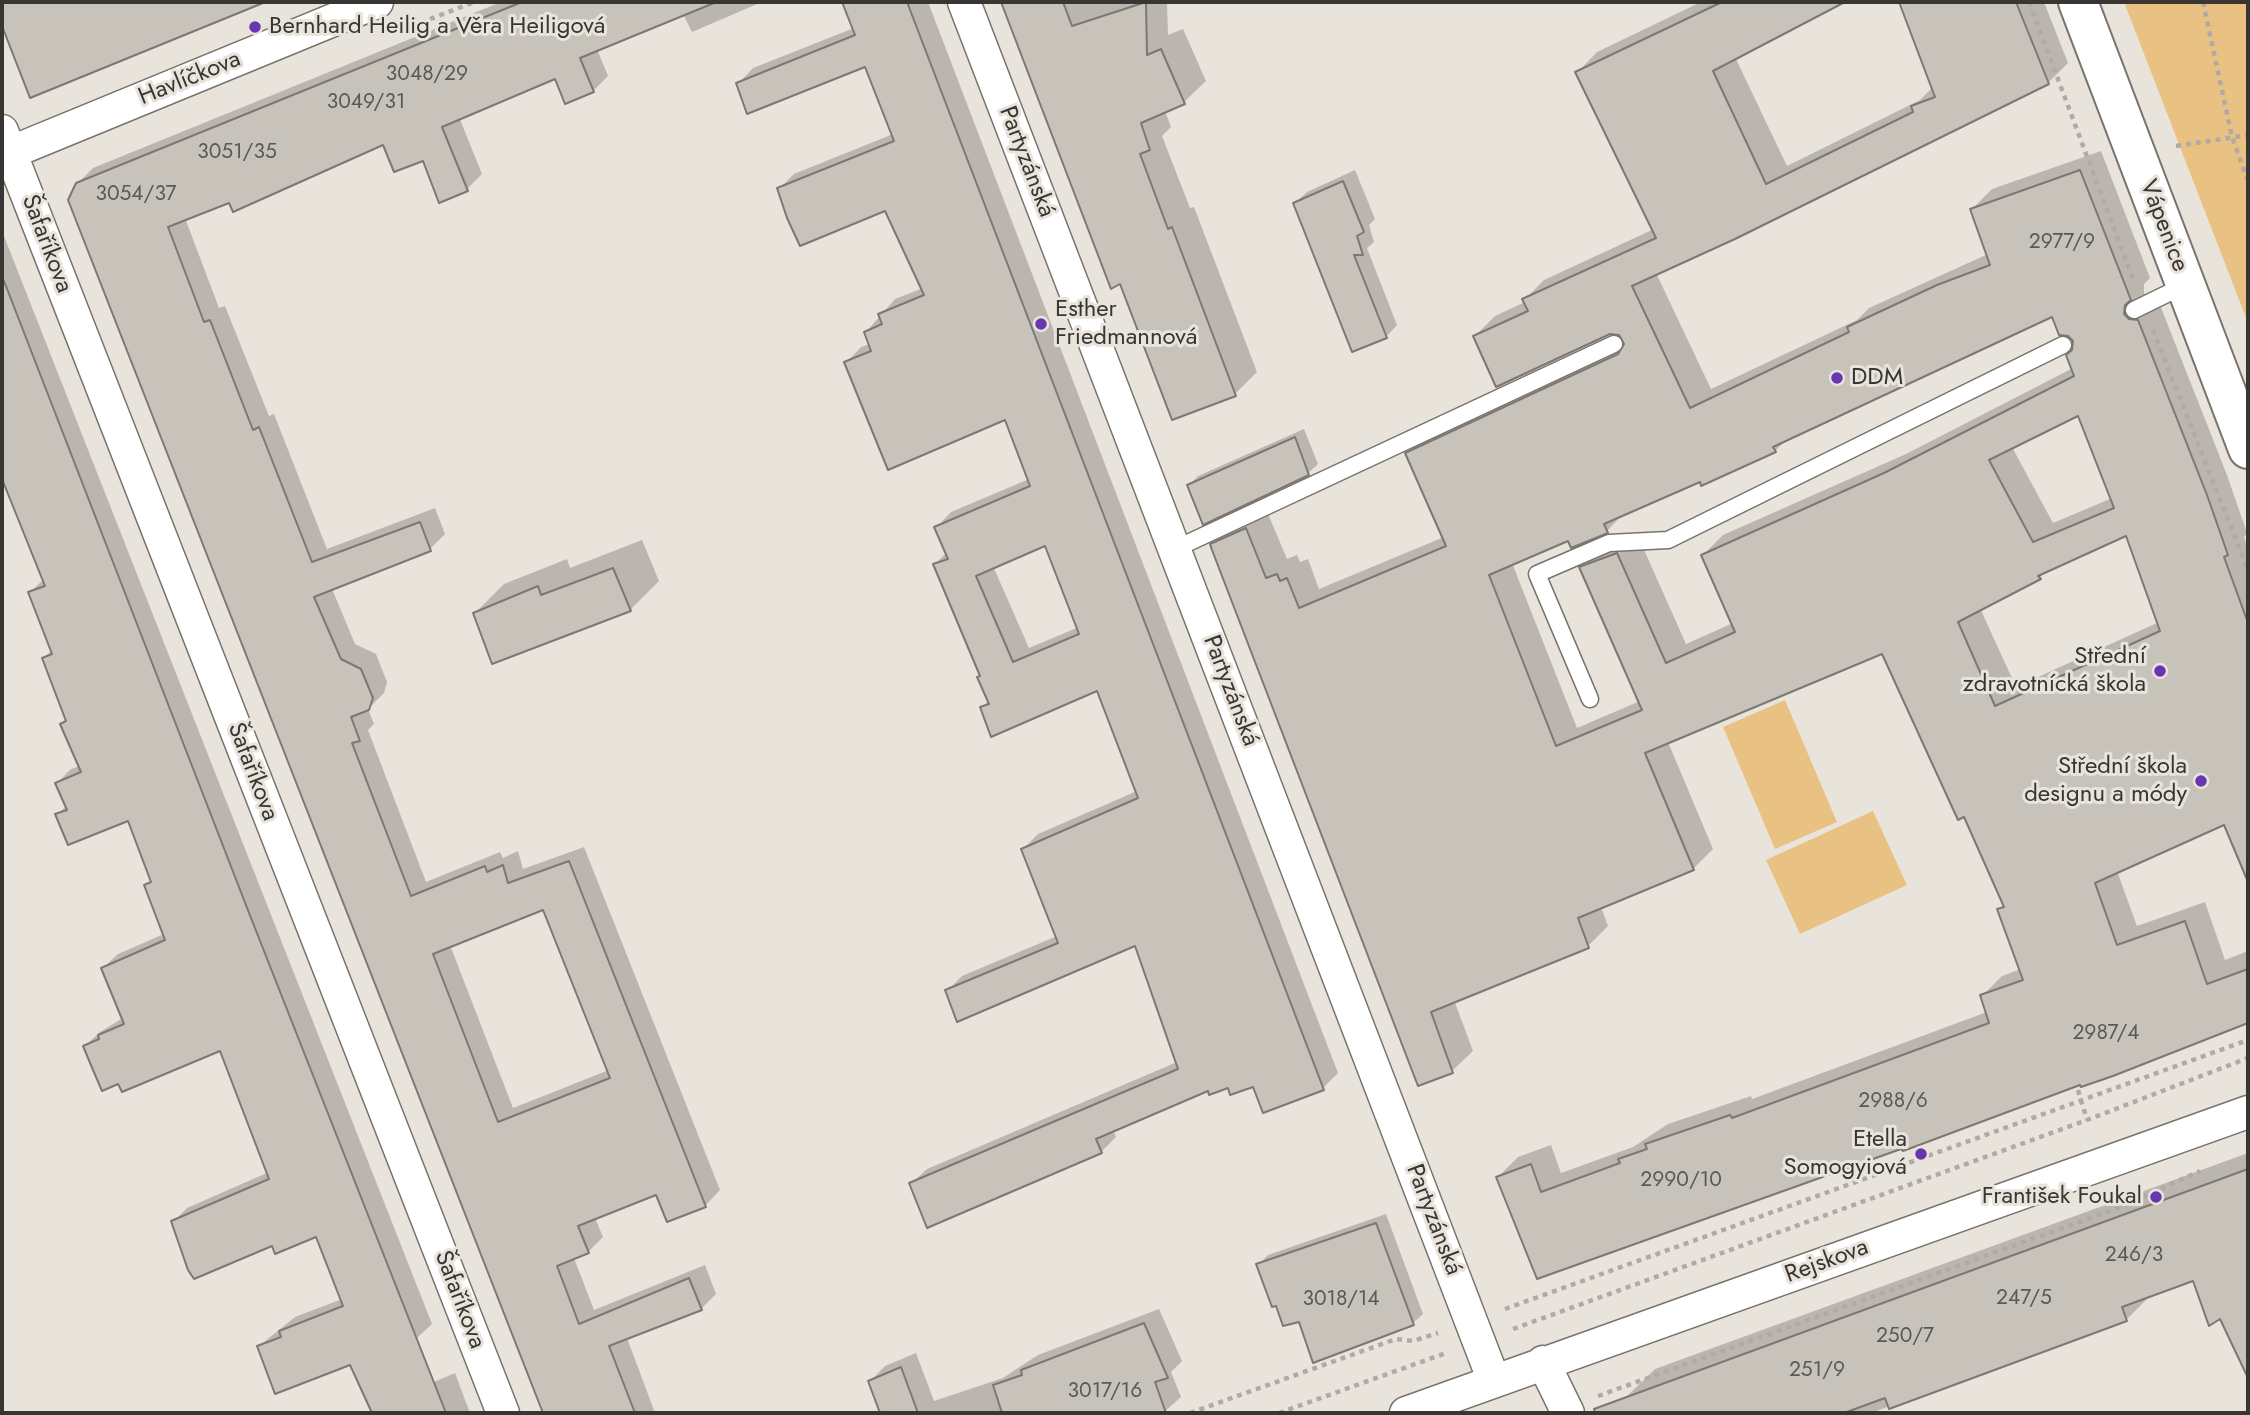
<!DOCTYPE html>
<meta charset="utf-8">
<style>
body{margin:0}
#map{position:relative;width:2250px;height:1415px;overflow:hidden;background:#e9e4db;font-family:Jost,sans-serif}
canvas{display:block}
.frame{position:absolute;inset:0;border:4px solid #383532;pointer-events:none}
</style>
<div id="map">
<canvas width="2250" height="1415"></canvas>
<div class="frame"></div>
</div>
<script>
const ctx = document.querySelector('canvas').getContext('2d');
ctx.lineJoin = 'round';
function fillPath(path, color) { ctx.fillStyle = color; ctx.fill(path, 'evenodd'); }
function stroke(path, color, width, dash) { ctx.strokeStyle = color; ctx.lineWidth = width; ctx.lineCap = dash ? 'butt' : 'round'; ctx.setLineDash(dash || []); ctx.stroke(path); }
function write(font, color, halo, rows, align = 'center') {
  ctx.font = font + ' Jost,sans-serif'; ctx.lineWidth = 6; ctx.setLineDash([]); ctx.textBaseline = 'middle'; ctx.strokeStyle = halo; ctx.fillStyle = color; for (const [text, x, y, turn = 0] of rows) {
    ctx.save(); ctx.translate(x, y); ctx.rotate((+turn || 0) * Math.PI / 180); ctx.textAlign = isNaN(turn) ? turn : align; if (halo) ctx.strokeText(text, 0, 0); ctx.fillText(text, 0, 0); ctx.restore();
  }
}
const green = new Path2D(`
 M2124,2H2248V323Z
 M1785,700L1837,822L1775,849L1723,727Z
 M1873,811L1907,885L1800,934L1766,860Z`);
const shadow = new Path2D(`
 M2,2H261L31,96L2,21Z
 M501,2H762L692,32L683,14L597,49L608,76L593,91L556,77L459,117L482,174L467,189L424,159L384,142L185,218L219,308L225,306L269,416L274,414L327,549L435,508L445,534L430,549L332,589L355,644L376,654L387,682L384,693L368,709L374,724L368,730L426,882L500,852L503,858L518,851L523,869L584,847L720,1190L705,1206L657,1193L595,1218L603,1237L588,1252L574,1258L594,1310L705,1265L716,1294L701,1309L627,1338L655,1413H544L70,200L77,184L93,168ZM544,907L609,1070L513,1108L450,945Z
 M844,2H928L1338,1073L1323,1088L1254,1085L1209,1089L1113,1130L1116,1137L1101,1152L911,1184L927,1169L1177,1062L1137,944L947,991L962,976L1057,936L1023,849L1038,834L1137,791L1098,689L982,708L989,700L981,675L935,564L947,552L936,528L951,512L1029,479L1006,418L846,363L861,347L870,344L866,332L895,299L923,288L886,208L779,189L794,174L893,134L866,64L738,84L753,68L854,28ZM1046,544L1079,627L1029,648L993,566Z
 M1002,2H1167L1168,35L1183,29L1206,81L1184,102L1165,111L1171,127L1162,136L1190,208L1194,207L1257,372L1235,394L1173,418L1121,282L1112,286Z
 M1701,2H1843L1735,57L1787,166L1920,100L1933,87L1901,2H2044L2068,63L2048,83L1656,273L1711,389L1857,320L1869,308L1988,254L1972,209L1992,189L2101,151L2150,278L2144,284V293L2149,300H2158L2227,475L2247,533L2244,537L2248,549V877L2225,822L2117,871L2137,926L2205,902L2225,960L2248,951V1022L2112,1074L2081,1083L1538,1277L1498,1177L1518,1157L1551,1145L1561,1173L1633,1147L1668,1124L1751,1096L1752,1099L1987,1012L1982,996L2002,976L2021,969L1999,910L2005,904L1965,815L1883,652L1668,742L1713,849L1693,869L1601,907L1608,926L1588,946L1454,1000L1473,1051L1452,1071L1419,1084L1212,545L1233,524L1266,509L1287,559L1297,555L1300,562L1308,559L1319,589L1444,537L1407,453L1427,433L1625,341L1620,333L1475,336L1495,316L1525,302L1524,300L1544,280L1654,229L1577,73L1597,52ZM2053,315L2074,340L2073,368L1906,454L1723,535L1703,555L1733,623L1686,644L1637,534L1602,547L1581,568L1640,701L1577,728L1512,563L1569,538L1607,531L1624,513L1775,451L1788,438ZM2079,414L2112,498L2053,523L2012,447ZM2127,534L2159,622L2016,687L1980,608L2040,577L2048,569Z
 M1355,170L1375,219L1369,225L1374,242L1367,248L1397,325L1386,337L1295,203L1307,192Z
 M2,231L432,1324L417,1338L276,1392L259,1346L295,1317L342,1299L317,1234L273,1243L173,1222L187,1208L269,1172L221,1048L119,1082L85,1046L100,1032L123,1018L103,968L118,954L164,934L146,886L152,879L129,818L57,815L67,805L57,783L71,769L80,766L62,724L67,719L44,658L52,650L30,592L44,579L2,474Z
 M1304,429L1318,464L1308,473L1189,485L1198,476Z
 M642,540L659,581L630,610L475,613L504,584L567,559L570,568Z
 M2248,1153V1374L2220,1316L2194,1279L2152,1294L2126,1320L1871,1413H1630L1624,1399L1655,1369Z
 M1386,1214L1423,1314L1413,1323L1314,1361L1300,1320L1277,1303L1258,1265L1268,1255Z
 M1159,1309L1182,1361L1171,1372L1181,1397L1163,1413H882L870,1381L885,1366L916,1353L934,1401L1003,1378L1038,1355Z
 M455,1373L470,1413H384L401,1396Z`);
const building = new Path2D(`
 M2,2H263V3L30,98L2,26Z
 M522,2L714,3L580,58L594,92L565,104L555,79L442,127L468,191L439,203L423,161L394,172L383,145L233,212L229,203L168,227L204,322L210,320L253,430L259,427L312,562L420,522L431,551L314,597L341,659L361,669L373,698L369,710L351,717L360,741L352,743L411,896L485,866L487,872L503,865L508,883L569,861L706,1207L667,1222L656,1195L578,1226L589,1253L557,1266L579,1324L689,1278L702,1310L609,1346L635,1413H543L68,200L76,183ZM543,910L610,1078L498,1122L433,954Z
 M842,2H907L1324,1090L1263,1113L1253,1087L1230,1095L1228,1088L1209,1095L1208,1091L1096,1139L1102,1153L927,1228L909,1183L1178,1069L1135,946L957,1022L945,990L1058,943L1021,849L1138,798L1097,691L991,737L980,707L989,704L977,677L980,676L933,564L948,559L934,527L1030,486L1005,420L888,470L844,362L871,351L864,332L882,324L878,314L924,295L885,211L800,246L787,218L777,188L894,141L865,67L747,114L736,83L855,35ZM1045,546L1079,634L1013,662L976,576Z
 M1001,2H1063L1072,26L1146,2L1147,55L1161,49L1185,104L1141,123L1150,150L1140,154L1168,229L1172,227L1236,396L1172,420L1120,284L1111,289Z
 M1722,2H1845L1713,71L1766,184L1913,112L1911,106L1935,97L1899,2H2016L2049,84L1735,239L1632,286L1690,408L1849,332L1847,327L1937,285L1990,265L1970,209L2080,170L2131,300L2125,305L2124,314L2129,319L2138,320L2207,495L2228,555L2224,557L2248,623V882L2224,825L2095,883L2117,945L2185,921L2207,984L2248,969V1023L2113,1076L2081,1087L2080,1085L1903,1151L1901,1149L1537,1279L1496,1177L1531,1164L1541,1192L1620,1163L1618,1159L1647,1149L1645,1144L1730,1115L1732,1118L1989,1023L1980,995L2023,980L1997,909L2004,907L1964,817L1958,820L1882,654L1645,753L1694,870L1578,918L1589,948L1431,1012L1453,1073L1418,1086L1212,550L1210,544L1246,528L1266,578L1277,574L1280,581L1287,578L1299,608L1446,546L1405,453L1618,354L1624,344L1619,335L1610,334L1496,387L1473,336L1528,311L1522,299L1656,238L1575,72ZM2052,317L2059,335L2068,336L2073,341L2072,350L2066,355L2074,376L1884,473L1701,555L1735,632L1666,663L1617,553L1579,567L1642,710L1556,746L1489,575L1568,541L1571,548L1608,533L1604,524L1700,482L1701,486L1776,452L1773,447ZM2078,416L2114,508L2033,542L1989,460ZM2126,536L2160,631L1995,706L1958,622L2041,579L2038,576Z
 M1343,181L1364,232L1357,236L1363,255H1354L1387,338L1352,352L1293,203Z
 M4,281L251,918L446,1413H372L350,1365L275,1394L257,1346L281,1337L279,1331L343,1306L316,1237L275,1254L272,1246L194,1279L188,1270L171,1221L269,1179L220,1051L122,1092L118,1084L102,1091L93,1070L83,1046L99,1039L98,1035L124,1024L101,968L165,940L144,885L151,882L128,821L68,845L55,814L67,810L55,783L81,772L60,724L66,721L42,658L52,654L28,592L45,586L2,479V282Z
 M1295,437L1309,475L1203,525L1187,485Z
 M613,568L631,611L492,664L473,613L538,586L541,595Z
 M2248,1169V1378L2220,1319L2209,1326L2193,1281L2122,1307L2127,1321L1889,1409L1885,1398L1844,1413H1595L1594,1409Z
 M1376,1223L1414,1325L1313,1363L1299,1322L1283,1326L1276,1306L1272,1307L1256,1264Z
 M1144,1323L1168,1378L1155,1382L1166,1413H1002L993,1385L1022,1375L1021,1370Z
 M901,1367L918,1413H880L868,1381Z`);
const path = new Path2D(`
 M2029,2L2133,279
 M2203,2L2232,137L2248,181
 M402,30L474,2
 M2176,146L2248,135
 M2153,330L2248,570
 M2078,1090L2087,1120
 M1505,1309L2248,1040
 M1513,1329L2087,1120L2248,1058
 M1598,1396L2118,1208L2200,1171
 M1190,1413L1396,1339L1413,1341L1438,1333
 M1279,1413L1446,1353`);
const service = new Path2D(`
 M2134,310L2185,285
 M1175,549L1614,344
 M1590,699L1537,574L1609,543L1668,540L2063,345`);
const minor = new Path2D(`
 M964,2L1494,1381
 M2,131L503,1413
 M2,156L377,2
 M1543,1362L1568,1413
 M1406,1413L2248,1112`);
const secondary = new Path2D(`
 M2078,2L2248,449`);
const markers = [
 [255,27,7,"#6836ad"],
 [1041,324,7,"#6836ad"],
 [1837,378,7,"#6836ad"],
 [2160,671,7,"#6836ad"],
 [2201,781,7,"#6836ad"],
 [1921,1154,7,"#6836ad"],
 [2156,1197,7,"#6836ad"]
];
const numberNames = [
 ["3048/29",427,75],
 ["3049/31",366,103],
 ["3051/35",237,153],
 ["3054/37",136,195],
 ["2977/9",2062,243],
 ["2987/4",2106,1034],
 ["2988/6",1893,1102],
 ["2990/10",1681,1181],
 ["246/3",2134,1256],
 ["247/5",2024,1299],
 ["3018/14",1341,1300],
 ["250/7",1905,1337],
 ["251/9",1817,1371],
 ["3017/16",1105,1392]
];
const poiNames = [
 ["Bernhard Heilig a Věra Heiligová",269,27,"left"],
 ["Esther",1055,310,"left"],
 ["Friedmannová",1055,338,"left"],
 ["DDM",1851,378,"left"],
 ["Střední",2146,657],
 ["zdravotnícká škola",2146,685],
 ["Střední škola",2187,767],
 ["designu a módy",2187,795],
 ["Etella",1907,1140],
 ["Somogyiová",1907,1168],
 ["František Foukal",2142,1197]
];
const streetNames = [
 ["Havlíčkova",190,79,-22],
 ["Partyzánská",1026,162,69],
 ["Vápenice",2163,226,69],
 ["Šafaříkova",46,244,69],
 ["Partyzánská",1230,691,69],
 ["Šafaříkova",252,772,69],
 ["Partyzánská",1433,1220,69],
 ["Rejskova",1827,1262,-20],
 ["Šafaříkova",459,1300,69]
];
fillPath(green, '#e9c283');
fillPath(shadow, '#0003');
fillPath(building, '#c8c3ba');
stroke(building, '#7c7770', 2);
stroke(service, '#78736c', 19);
stroke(minor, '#78736c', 35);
stroke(secondary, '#78736c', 42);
stroke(path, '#afaaa3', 4.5, [5, 5]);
stroke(service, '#fff', 16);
stroke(minor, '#fff', 32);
stroke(secondary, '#fff', 38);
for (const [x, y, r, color] of markers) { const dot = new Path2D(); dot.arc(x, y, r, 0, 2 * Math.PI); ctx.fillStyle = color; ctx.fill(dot); stroke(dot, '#e9e4db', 2.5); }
write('21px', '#5c5854', null, numberNames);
write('24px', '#383532', '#e9e4db', poiNames, 'right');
write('24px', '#383532', '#e9e4db', streetNames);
</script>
